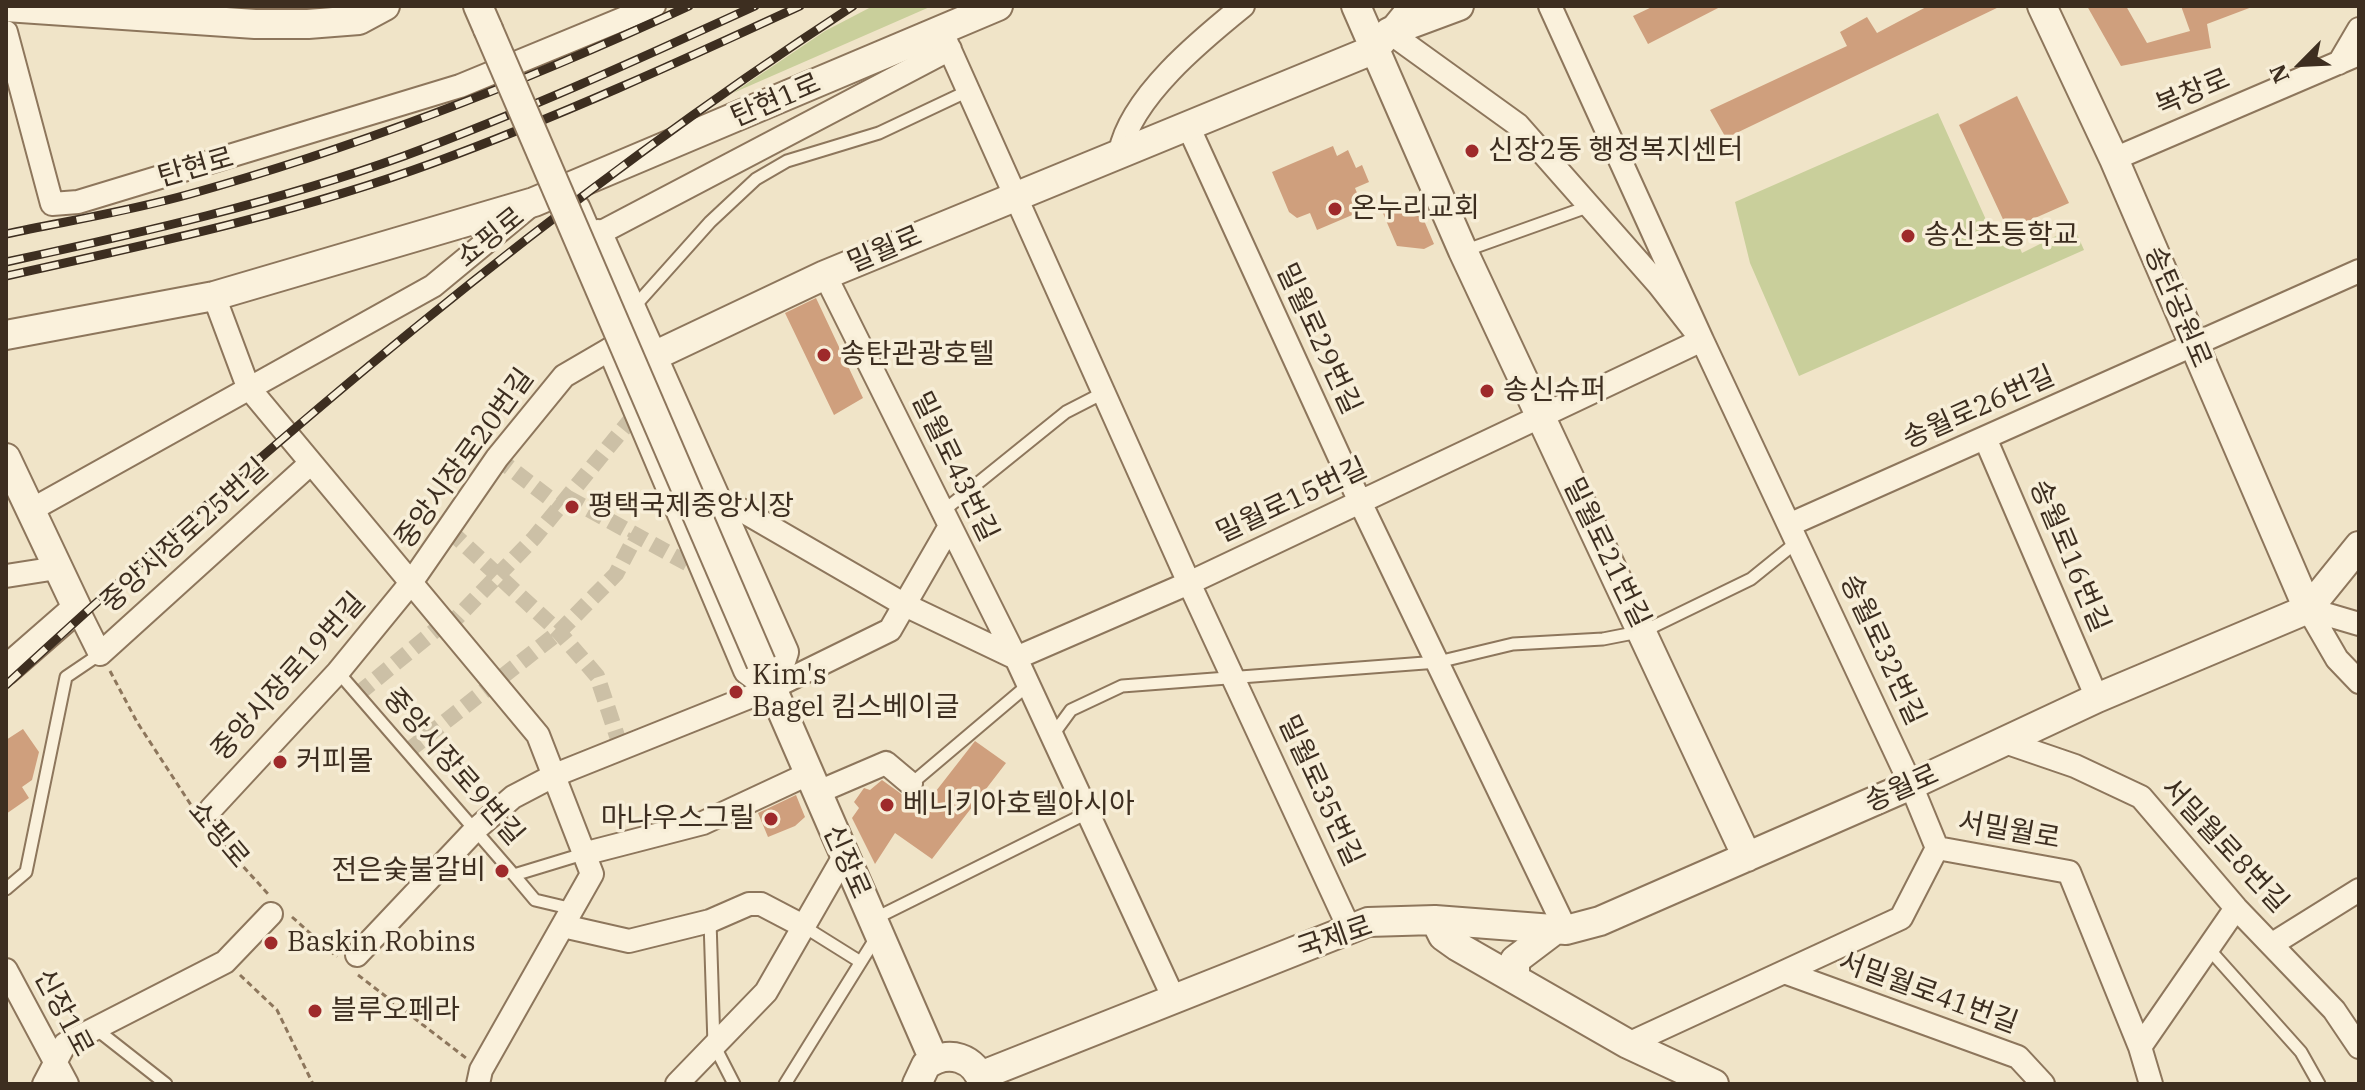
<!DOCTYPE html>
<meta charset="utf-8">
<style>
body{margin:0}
#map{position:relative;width:2365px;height:1090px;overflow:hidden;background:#f0e4c8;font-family:"IBM Plex Serif",serif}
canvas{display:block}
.frame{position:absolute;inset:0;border:8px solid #3d2e20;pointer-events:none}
.north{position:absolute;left:2261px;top:24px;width:80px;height:80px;-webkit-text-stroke:6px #f7eed8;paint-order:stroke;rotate:246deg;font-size:22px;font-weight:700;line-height:32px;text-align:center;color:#3d2e20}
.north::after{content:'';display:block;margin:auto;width:28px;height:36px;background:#3d2e20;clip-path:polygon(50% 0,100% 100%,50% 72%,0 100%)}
</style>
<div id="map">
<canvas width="2365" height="1090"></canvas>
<div class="frame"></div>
<div class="north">N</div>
</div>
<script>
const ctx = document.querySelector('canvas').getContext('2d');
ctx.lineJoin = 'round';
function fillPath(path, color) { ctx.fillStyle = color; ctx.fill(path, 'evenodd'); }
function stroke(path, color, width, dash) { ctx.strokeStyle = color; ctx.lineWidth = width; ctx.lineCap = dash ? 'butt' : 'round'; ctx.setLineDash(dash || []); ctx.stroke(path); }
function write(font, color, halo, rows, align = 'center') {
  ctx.font = font + ' "IBM Plex Serif","Noto Sans KR",serif'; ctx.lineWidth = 7; ctx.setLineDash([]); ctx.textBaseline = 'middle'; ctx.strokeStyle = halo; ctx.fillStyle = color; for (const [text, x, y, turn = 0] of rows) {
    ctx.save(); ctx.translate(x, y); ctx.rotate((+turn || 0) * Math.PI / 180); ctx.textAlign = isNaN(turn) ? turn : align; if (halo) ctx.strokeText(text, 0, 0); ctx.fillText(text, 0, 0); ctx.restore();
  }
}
const green = new Path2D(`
 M873,6H932L733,93L825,31Z
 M1938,113L1996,242L2014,234L2022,253L2074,227L2084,250L1799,376L1750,263L1735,202Z`);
const building = new Path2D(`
 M1654,6H1722L1648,44L1633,16Z
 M1928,6H2001L1726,138L1710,110L1847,46L1840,32L1867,17L1877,33Z
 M2087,6H2126L2147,43L2190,31L2181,6L2252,7L2207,24L2211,48L2121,66Z
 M2017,96L2069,203L2008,230L1959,125Z
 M1333,146L1337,156L1348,150L1356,168L1362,165L1369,182L1355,188L1364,210L1317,230L1310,213L1297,218L1289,212L1272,172Z
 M1414,197L1434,244L1424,249L1397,246L1382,211Z
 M816,298L863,398L834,415L785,313Z
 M23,729L39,752L32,780L22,787L29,798L6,814V740Z
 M975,741L1006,763L932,859L895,833L875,864L852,818L859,808L854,802L864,788L870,790L882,780L922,809Z
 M796,795L805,817L795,826L768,837L758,813Z`);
const pedestrianTunnel = new Path2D(`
 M497,458L561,507
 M568,498L705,573
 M450,531L559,632L597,676L621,748
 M448,627L534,538L637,412
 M358,694L444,623
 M408,751L559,632L616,574L636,536`);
const path = new Path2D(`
 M110,671L137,722L191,805
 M210,830L269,895
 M292,917L337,957
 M240,975L277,1010L313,1084
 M358,975L466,1058`);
const service = new Path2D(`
 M1464,251L1590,206
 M634,307L710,222L756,179L787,161L879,133L968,91
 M942,512L1066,412L1103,393
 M338,672L514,875L583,854
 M1052,736L1071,710L1122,686L1438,662L1513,644L1603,639L1644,631L1751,579L1798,541
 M911,784L1028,685
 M514,875L535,900L573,909
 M6,889L26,872L66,677L100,654
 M872,920L1087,813
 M710,921L714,1045L734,1084
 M803,926L859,961
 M2208,948L2301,1052L2319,1084
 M96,1029L166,1084
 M785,1084L877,936`);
const minor = new Path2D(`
 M1410,6L1389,32L1518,125L1659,285L1702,340L1911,785L1937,848
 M941,30L1189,583L1350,930
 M6,32L52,204L78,202L460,86L654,6
 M2339,63L2359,29
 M1188,126L1360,502L1566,930
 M1120,152C1131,97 1201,40 1243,6
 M2114,159L2359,54
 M598,234L950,49
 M825,275L1016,658L1174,999
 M214,296L248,387L538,735L592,874L481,1070L478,1084
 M1985,438L2097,698
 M717,500L741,510L905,605L1016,658L1189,583L1702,340L1550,6
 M31,510L433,286L531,205
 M1791,524L2359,271
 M6,576L57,568
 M77,608L100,654L311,463
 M2308,609L2337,659L2359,682
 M2308,609L2359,624
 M2005,742L2075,766L2141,797L2236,908L2334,1010L2359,1047
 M816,793L886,763L911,784
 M211,809L338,672L410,584L497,458L564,376L612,348
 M1937,848L2069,872L2140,1047L2151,1084
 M583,854L703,823L808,774
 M563,926L629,941L710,921L749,904H761L803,926
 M2274,943L2359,890
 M357,955L476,829L513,797L555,775L772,688L890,630L950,526
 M6,970L67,1084
 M1784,972L2018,1057L2043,1084
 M1628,1044L1901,918L1937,848
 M2140,1047L2236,908
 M44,1084L65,1044L225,962L271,914
 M677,1084L766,992L843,858`);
const tertiary = new Path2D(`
 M478,6L488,29
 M1356,6L1463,251L1747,857
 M2042,6L2114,159L2308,609
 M6,7L255,24H308L359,20L385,6
 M576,209L589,239L598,234L784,652L772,688L748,670L613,351
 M6,335L214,296L534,202L998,6
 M654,356L825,275L1375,49L1389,32L1459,6
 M6,458L77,608L6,670
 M765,672L934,1060
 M1435,920L1566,930L1600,921L1911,785L2097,698L2308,609L2359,546
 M1515,979V960L1556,929
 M980,1076L1368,922L1435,920L1443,936L1457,946L1628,1044L1714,1084
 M917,1084L926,1065C948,1049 975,1057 983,1084`);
const rail = new Path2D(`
 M6,234C67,221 130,211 190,194C362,146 527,81 689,6
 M6,262C140,233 274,203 404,156C523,112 639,59 755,6
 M6,276C150,244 294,214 433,163C558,117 679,62 800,6
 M6,685C273,440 548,204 853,6`);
const tertiaryBridge = new Path2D(`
 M488,29L761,663`);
const markers = [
 [1472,151,8,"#9e2a2b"],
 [1335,209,8,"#9e2a2b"],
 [1908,236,8,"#9e2a2b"],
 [824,355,8,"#9e2a2b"],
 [1487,391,8,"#9e2a2b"],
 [572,507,8,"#9e2a2b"],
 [736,692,8,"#9e2a2b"],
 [280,762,8,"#9e2a2b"],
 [887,805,8,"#9e2a2b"],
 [771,819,8,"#9e2a2b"],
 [502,871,8,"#9e2a2b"],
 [271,943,8,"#9e2a2b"],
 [315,1011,8,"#9e2a2b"]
];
const streetNames = [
 ["복창로",2193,93,-23],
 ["탄현1로",776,101,-23],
 ["탄현로",196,168,-16],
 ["쇼핑로",491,238,-39],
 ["밀월로",885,250,-23],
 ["송탄공원로",2177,307,67],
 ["밀월로29번길",1318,339,65],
 ["송월로26번길",1979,408,-24],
 ["중앙시장로20번길",465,459,-54],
 ["밀월로43번길",954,467,64],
 ["밀월로15번길",1292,501,-25],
 ["중앙시장로25번길",185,536,-42],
 ["밀월로21번길",1606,553,64],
 ["송월로16번길",2069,556,67],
 ["송월로32번길",1882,650,65],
 ["중앙시장로19번길",289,677,-48],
 ["중앙시장로9번길",453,767,49],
 ["송월로",1902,789,-24],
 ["밀월로35번길",1320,791,65],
 ["서밀월로",2009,831,10],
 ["쇼핑로",218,835,50],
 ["서밀월로8번길",2224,846,47],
 ["신장로",846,862,66],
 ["국제로",1335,938,-19],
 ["서밀월로41번길",1928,993,20],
 ["신장1로",63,1013,62]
];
const poiNames = [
 ["신장2동 행정복지센터",1488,151],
 ["온누리교회",1351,209],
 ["송신초등학교",1924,236],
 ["송탄관광호텔",840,355],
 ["송신슈퍼",1503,391],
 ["평택국제중앙시장",588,507],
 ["Kim's",752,676],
 ["Bagel 킴스베이글",752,708],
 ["커피몰",296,762],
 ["베니키아호텔아시아",903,805],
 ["마나우스그릴",755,819,"right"],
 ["전은숮불갈비",486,871,"right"],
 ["Baskin Robins",287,943],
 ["블루오페라",331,1011]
];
fillPath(green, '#c9cf9b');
fillPath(building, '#cf9f7d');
stroke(pedestrianTunnel, '#ccc0a6', 16, [16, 8]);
stroke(service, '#8d765c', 15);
stroke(minor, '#8d765c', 26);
stroke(tertiary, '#8d765c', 32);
stroke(path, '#8d765c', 3, [6, 4]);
stroke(service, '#faf1dc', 11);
stroke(minor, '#faf1dc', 22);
stroke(tertiary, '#faf1dc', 28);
stroke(rail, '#3d2e20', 9);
stroke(rail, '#f7eed8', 6, [18]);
stroke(tertiaryBridge, '#8d765c', 32, []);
stroke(tertiaryBridge, '#faf1dc', 28);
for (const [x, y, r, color] of markers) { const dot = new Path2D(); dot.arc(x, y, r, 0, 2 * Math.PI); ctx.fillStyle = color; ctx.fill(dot); stroke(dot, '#f7eed8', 3); }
write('28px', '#3d2e20', '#f7eed8', streetNames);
write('28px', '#3d2e20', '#f7eed8', poiNames, 'left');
</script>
